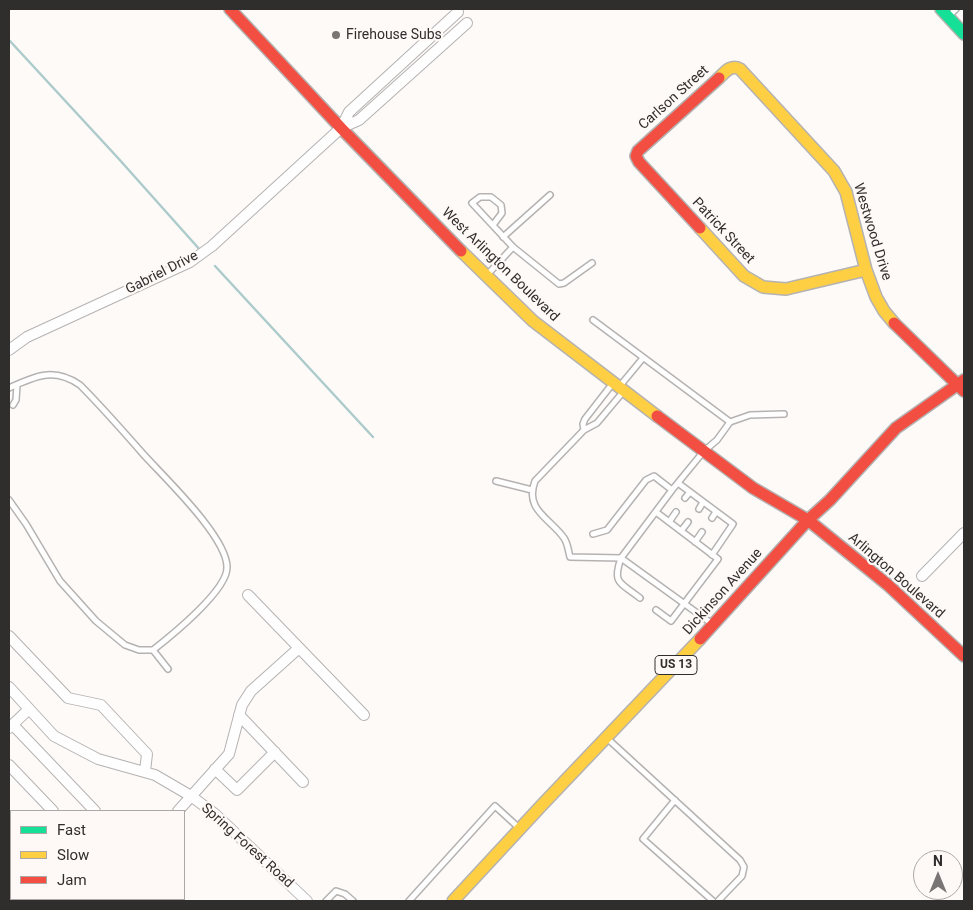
<!DOCTYPE html>
<style>
body{margin:0}
#map{position:relative;width:973px;height:910px;overflow:hidden;background:#fdfaf8;font-family:Roboto,sans-serif}
canvas{display:block}
.frame{position:absolute;inset:0;border:10px solid #302e2d;pointer-events:none}
.legend{position:absolute;left:10px;top:810px;width:175px;height:90px;box-sizing:border-box;background:#fef9f7;border:1px solid #aca8a6;margin:0;padding:6px 9px;list-style:none;font-size:15px;color:#302e2d}
.legend li{display:flex;align-items:center;gap:10px;height:25px}
.legend b{width:25px;border:1px solid #aca8a6}
.north{position:absolute;left:913px;top:850px;width:50px;height:50px;box-sizing:border-box;background:#fef9f7;border:1px solid #aca8a6;border-radius:50%;rotate:0deg;font-size:14px;font-weight:700;line-height:20px;text-align:center;color:#302e2d}
.north::after{content:'';display:block;margin:auto;width:18px;height:22px;background:#787574;clip-path:polygon(50% 0,100% 100%,50% 72%,0 100%)}
</style>
<div id="map">
<canvas width="973" height="910"></canvas>
<div class="frame"></div>
<ul class="legend">
<li><b style="height:6px;background:#16e098"></b>Fast</li>
<li><b style="height:6px;background:#ffcf43"></b>Slow</li>
<li><b style="height:6px;background:#f24e42"></b>Jam</li>
</ul>
<div class="north">N</div>
</div>
<script>
const ctx = document.querySelector('canvas').getContext('2d');
ctx.lineJoin = 'round';
function stroke(path, color, width, dash) { ctx.strokeStyle = color; ctx.lineWidth = width; ctx.lineCap = dash ? 'butt' : 'round'; ctx.setLineDash(dash || []); ctx.stroke(path); }
function write(font, color, halo, rows, align = 'center') {
  ctx.font = font + ' Roboto,sans-serif'; ctx.lineWidth = 4.5; ctx.setLineDash([]); ctx.textBaseline = 'middle'; ctx.strokeStyle = halo; ctx.fillStyle = color; for (const [text, x, y, turn = 0] of rows) {
    ctx.save(); ctx.translate(x, y); ctx.rotate((+turn || 0) * Math.PI / 180); ctx.textAlign = isNaN(turn) ? turn : align; if (halo) ctx.strokeText(text, 0, 0); ctx.fillText(text, 0, 0); ctx.restore();
  }
}
const stream = new Path2D(`
 M9,40L118,158L201,251
 M215,266L373,437`);
const lane = new Path2D(`
 M949,16L956,9
 M493,225L502,213L501,205L491,197H480L472,203L513,247
 M503,237L550,195
 M487,275L513,247L559,284L564,283L592,263
 M593,320L730,422
 M619,387L643,358
 M9,388C35,376 54,367 80,385C102,407 123,431 144,455C164,477 227,537 227,567C228,590 171,636 153,650H139L125,645L96,621L60,581L26,524L9,500
 M623,392L597,423L584,430L535,481C524,510 550,518 564,538C568,544 568,550 570,557L621,558L711,623
 M13,405L16,400L17,385
 M584,430L583,424L585,419L613,383
 M496,481L532,490
 M678,483L733,524L712,555
 M685,498L690,492
 M699,509L703,502
 M656,512L718,559L671,621L656,610
 M712,518L716,512
 M669,522L676,512
 M681,531L688,522
 M593,534L607,530L646,480L654,476L672,490
 M695,542L702,532
 M640,598C620,582 612,584 621,558L672,490L704,451L717,440L730,422L750,415L784,414
 M153,650L168,669
 M609,740L740,860L744,867L742,876L718,901
 M675,800L643,839L713,901
 M326,901L336,891L345,894L353,901
 M409,901L495,806L518,827`);
const street = new Path2D(`
 M341,128L349,112L458,12
 M9,350L27,337L190,262L212,246L341,128L359,120L467,23
 M922,576L964,533
 M248,595L364,715
 M9,636L68,698L101,705L147,754L145,771
 M9,687L54,736L98,759L155,775L191,796L215,814L307,901
 M239,715L303,782
 M13,725L95,811
 M9,728L29,709
 M9,765L53,811
 M215,769L237,790L275,752
 M178,811L229,754L242,705L251,691L299,648
 M60,901L61,899
 M98,901L100,899`);
const fast = new Path2D(`
 M941,9L964,34`);
const slow = new Path2D(`
 M719,78C725,72 731,64 740,69L834,171L846,192L866,270L876,297L884,311L894,323
 M700,228L744,276L763,287L786,289L866,270
 M461,251L533,321L657,416
 M453,901L541,806L700,639`);
const jam = new Path2D(`
 M230,9L341,128L461,251
 M700,228L639,162L636,156L638,151L719,78
 M894,323L964,391
 M657,416L753,488L808,520L888,585L964,656
 M700,639L808,520L830,500L896,428L964,380`);
const markers = [
 [336,35,5,"#787574"]
];
const shields = [
 [676,665,42]
];
const shieldNames = [
 ["US 13",676,665]
];
const poiNames = [
 ["Firehouse Subs",346,35]
];
const streetNames = [
 ["Carlson Street",674,98,-42],
 ["Patrick Street",723,231,47],
 ["Westwood Drive",872,232,73],
 ["West Arlington Boulevard",500,265,44],
 ["Gabriel Drive",162,273,-27],
 ["Arlington Boulevard",896,576,41],
 ["Dickinson Avenue",723,592,-48],
 ["Spring Forest Road",247,846,42]
];
stroke(stream, '#adcbcb', 2.5);
stroke(lane, '#b5b2b2', 8);
stroke(street, '#b5b2b2', 12);
stroke(fast, '#b5b2b2', 14);
stroke(slow, '#b5b2b2', 14);
stroke(jam, '#b5b2b2', 14);
stroke(lane, '#fffefe', 5);
stroke(street, '#fffefe', 10);
stroke(fast, '#16e098', 11);
stroke(slow, '#ffcf43', 11);
stroke(jam, '#f24e42', 11);
for (const [x, y, r, color] of markers) { const dot = new Path2D(); dot.arc(x, y, r, 0, 2 * Math.PI); ctx.fillStyle = color; ctx.fill(dot); stroke(dot, '#fef9f7', 2); }
for (const [x, y, w] of shields) { const box = new Path2D(); box.roundRect(x - w / 2, y - 9.5, w, 19, 4); ctx.fillStyle = '#fef9f7'; ctx.fill(box); stroke(box, '#302e2d', 1); }
write('bold 12px', '#302e2d', null, shieldNames);
write('14px', '#302e2d', '#fef9f7', poiNames, 'left');
write('14px', '#302e2d', '#fef9f7', streetNames);
</script>
